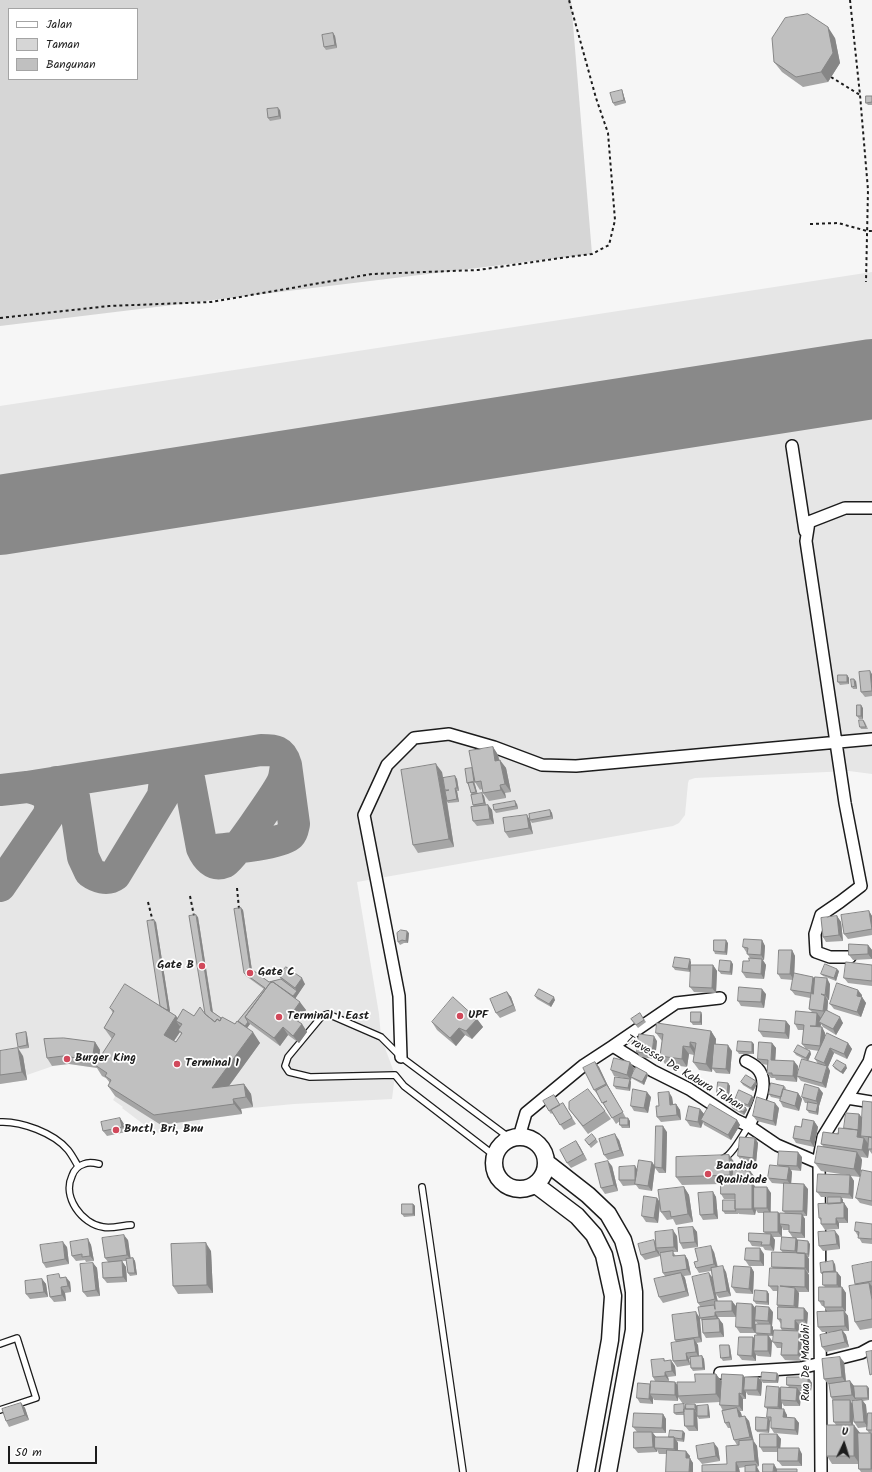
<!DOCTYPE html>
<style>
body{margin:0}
#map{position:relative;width:872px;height:1472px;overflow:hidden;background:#f6f6f6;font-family:Kalam,sans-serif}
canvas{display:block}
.legend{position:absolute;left:8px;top:8px;width:130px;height:72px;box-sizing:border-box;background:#fff;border:1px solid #a4a4a4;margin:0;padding:5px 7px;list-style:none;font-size:12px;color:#1c1c1c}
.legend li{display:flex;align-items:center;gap:8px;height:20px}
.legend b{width:20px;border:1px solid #a4a4a4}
.north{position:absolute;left:824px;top:1424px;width:40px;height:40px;-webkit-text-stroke:3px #fff;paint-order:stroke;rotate:4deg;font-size:11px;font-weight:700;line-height:16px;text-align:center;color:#1c1c1c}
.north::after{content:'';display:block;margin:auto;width:14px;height:18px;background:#1c1c1c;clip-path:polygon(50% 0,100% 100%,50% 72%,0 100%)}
.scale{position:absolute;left:8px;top:1446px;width:89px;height:18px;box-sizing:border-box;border:2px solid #1c1c1c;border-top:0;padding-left:5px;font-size:12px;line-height:14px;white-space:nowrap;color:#1c1c1c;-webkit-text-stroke:3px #fff;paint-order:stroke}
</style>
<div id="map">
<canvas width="872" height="1472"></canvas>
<ul class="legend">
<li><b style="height:5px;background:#fff"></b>Jalan</li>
<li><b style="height:11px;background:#d6d6d6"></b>Taman</li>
<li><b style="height:11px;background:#c0c0c0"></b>Bangunan</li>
</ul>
<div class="north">U</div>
<div class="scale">50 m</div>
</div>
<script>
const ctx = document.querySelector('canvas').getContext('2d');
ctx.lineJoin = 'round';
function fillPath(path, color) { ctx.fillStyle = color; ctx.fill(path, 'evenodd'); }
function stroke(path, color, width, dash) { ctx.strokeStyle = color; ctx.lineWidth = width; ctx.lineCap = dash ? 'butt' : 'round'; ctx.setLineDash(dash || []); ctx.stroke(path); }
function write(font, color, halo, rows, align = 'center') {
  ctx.font = font + ' Kalam,sans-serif'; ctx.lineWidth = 3.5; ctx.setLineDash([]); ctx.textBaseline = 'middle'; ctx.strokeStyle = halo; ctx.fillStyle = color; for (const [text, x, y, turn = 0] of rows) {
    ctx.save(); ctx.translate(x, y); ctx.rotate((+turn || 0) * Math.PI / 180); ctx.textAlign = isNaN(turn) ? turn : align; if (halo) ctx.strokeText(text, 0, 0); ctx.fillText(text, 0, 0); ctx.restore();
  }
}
const built = new Path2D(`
 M872,272V774L849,771L695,778L689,780L688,783L685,815L679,823L673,826L357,882L379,1014L381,1037L395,1075L392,1099L294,1104L241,1109L242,1114L201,1120L199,1126L155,1133L122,1108L123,1107L113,1100L118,1091L114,1083L102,1076L97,1068L69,1064L53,1066L27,1075V1080L0,1084V406Z`);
const green = new Path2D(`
 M0,0H571L592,254L0,326ZM9,9H137V79H9Z`);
const taxiway = new Path2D(`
 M174,764L185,768L188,773L202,848C206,857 213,867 225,862C232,859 277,793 282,783C285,777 285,771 286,765
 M56,782L69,789L74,797L83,857L90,872C97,877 107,881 115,875L163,796L165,780L163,775L160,771L153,767
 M0,790L27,787L261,750C275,750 282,750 286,765L294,824C293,828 293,832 290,835C281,844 231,848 217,850
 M0,886L48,816C55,797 45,791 27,787`);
const runway = new Path2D(`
 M0,515L872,379`);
const path = new Path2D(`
 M850,0L860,95L868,190L866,282
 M831,77L860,95
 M810,224L838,223L867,231H872
 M0,318L109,306L211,302L372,274L478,270L561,258L592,254L609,245L615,220L608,133L596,98L569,0
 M237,888L239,909
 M190,896L194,916
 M148,902L153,922`);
const lane = new Path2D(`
 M0,1122C21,1121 54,1133 68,1150C72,1155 75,1161 78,1166
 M495,1156L404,1086L395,1075L310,1077L289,1072L285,1066L288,1057L322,1016L328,1014L381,1037L401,1057L511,1139
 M724,1158C733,1154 742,1135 749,1126
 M99,1164C95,1163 88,1162 84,1164C77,1166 74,1170 72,1176C62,1197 82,1224 103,1227C112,1229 123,1225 131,1225
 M422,1187L463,1472
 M0,1344L17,1338L36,1398L0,1410`);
const street = new Path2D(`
 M792,446L805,531
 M850,957H830L816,952L815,934L821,915L840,902L861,886L845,803L806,541L809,522L845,508H872
 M613,1046L676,1003L720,998
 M401,1057L399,996L364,815L387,765L414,738L449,734L494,747L542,765L576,766L872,739
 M746,1061C750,1063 754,1065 757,1068C772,1083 755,1111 749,1126
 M847,1098L872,1102
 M519,1137L526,1113L584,1065L613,1046L653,1071L689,1089L736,1120L749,1126L777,1145L819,1163
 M720,1373L801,1368L861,1353L872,1347
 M821,1472L819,1158L823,1137L869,1062L872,1051`);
const secondary = new Path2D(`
 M494 1163a26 26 0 1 1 52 0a26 26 0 1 1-52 0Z
 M547,1163L588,1195L608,1214L623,1240L630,1265L634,1292V1330L608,1472
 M536,1185L577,1216L594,1235L604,1255L613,1296L610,1340L586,1472`);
const wall = new Path2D(`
 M333,33L335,36L337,48L326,50L324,47Z
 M835,38L840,63L828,82L803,87L782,72L774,62Z
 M622,90L623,93L626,103L615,106L613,103Z
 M872,96V105H868L866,103Z
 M280,110L281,119L270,121L268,118Z
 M872,674V696L865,697L861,692Z
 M847,675L849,678V684L840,685L838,682Z
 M856,681L857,689H853L852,687Z
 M863,708V719H859L857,716Z
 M863,720L865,722L868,729H861L860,727Z
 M493,747L498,755L499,760L506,768L511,792L505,793L506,798L489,801L483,793L482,789L480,790L475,782V784L477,794L484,796L486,805H488L492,810L494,824L477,826L473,821L474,807L473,805L472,795L471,793L469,785L467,783Z
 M442,772L445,791L446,790H445L455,776L457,779L459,791H457L459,802L448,803L447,801L454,847L418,853L413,845Z
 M517,804L518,809L496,813L494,810Z
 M550,810L552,813L553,819L532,823L530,820L533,834L509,838L505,832Z
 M241,908L243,910L252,970L269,982L281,979L279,976L305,984L295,998L306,1010L298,1021L302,1024L307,1032L299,1043L288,1035L280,1046L250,1024L247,1028L260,1043L229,1086L244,1084L251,1094L253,1107L241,1109L242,1114L161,1125L115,1096L108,1086L110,1083L106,1078L102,1076L97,1068L69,1064L52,1066L47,1058L95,1042L100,1050L99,1059L112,1039L104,1028L113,1013L110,1008L160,1006L156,922L170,1012L176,1016L178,1018L205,1014L198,917L213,1012L221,1018L235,1024L238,1021L264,989L246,976L244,973ZM180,1032L181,1034L176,1042L174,1041Z
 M869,911L872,916V935L848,939L844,934Z
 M837,916L841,922L843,941L826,942L823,937Z
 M409,933L408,943H404L400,945L398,942Z
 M762,940L765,946L764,960H763L766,965L764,979L746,978L742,972L749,961L750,958L743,947Z
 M728,943L727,955L715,954L714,951Z
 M868,945L872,950V959L853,960L849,955Z
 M792,950L795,956L794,974L815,978L830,984L829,1000H828V1001L827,1010L843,1023L836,1035L823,1027L821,1024L820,1027H822L825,1033V1038L848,1043L852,1049L847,1059L834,1053L828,1067L830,1071L826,1088L801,1081L797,1076L806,1060L796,1055L794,1052L810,1051L811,1054L808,1061L818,1064L815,1059L819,1051L806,1049L802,1044L804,1030H798L795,1024L812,1012L809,1009L810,998L795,995L791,990L793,980L781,979L778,974Z
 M691,962L690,972L675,970L673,967Z
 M733,964L732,975L721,974L719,971Z
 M713,965L717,971L716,993L694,992L690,987Z
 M872,965V986L848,983L844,978Z
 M839,971L836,981L823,976L821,974Z
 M507,992L511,997L516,1011L500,1018L496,1013Z
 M766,994L764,1008L741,1006L738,1001Z
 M862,995V997L866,1003L861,1017L834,1009L830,1004Z
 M535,996L555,1000L551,1007L537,999Z
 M701,1012L702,1015V1025H693L691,1022Z
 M640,1013L646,1022L638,1028L631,1019Z
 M477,1019L483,1027L472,1039L465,1035L456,1046L437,1030L432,1022Z
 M786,1021L790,1026L789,1039L763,1037L759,1031Z
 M711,1031L716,1039V1044L732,1051L730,1074L716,1073L712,1068V1072L699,1070L693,1062L694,1055L689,1054L687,1067L665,1064L660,1056L662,1041L656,1033Z
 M26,1032L27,1035L29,1048L20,1049L18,1047Z
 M657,1041L655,1059L640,1057L637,1052Z
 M772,1043L776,1048L775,1060L798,1066L797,1082L776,1080L775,1078H771L767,1073L768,1065L762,1064L758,1059Z
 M754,1044V1054H739L737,1051Z
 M0,1051L23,1056L27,1080L0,1084Z
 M595,1062L599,1067L608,1086L626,1118L630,1121V1128H622L620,1125V1121L616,1124L598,1095L594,1090Z
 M630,1062L634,1068L632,1075L647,1073L648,1075L644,1085L633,1079L631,1077V1080H630L631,1082L630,1091L616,1089L614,1086L624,1078L614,1076L611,1070Z
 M833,1066L847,1068L843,1074L835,1069Z
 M741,1082L757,1084L753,1091L743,1085Z
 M728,1083L730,1086L729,1097L719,1096L717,1093Z
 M784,1086L786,1088L785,1090L798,1093L802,1099L799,1111L783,1107L780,1101V1099L771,1097L769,1094Z
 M823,1093L819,1106V1107L818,1115L809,1113L807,1110L808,1103H805L802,1097Z
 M651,1097L648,1113L634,1111L631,1106Z
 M672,1097L673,1105L676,1104L680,1110L681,1120L661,1122L657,1117L659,1106Z
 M556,1098L560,1105L563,1103L576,1124L564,1130L552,1113L551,1114L549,1111Z
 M754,1098L750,1108L738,1103L746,1108L747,1110L744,1115L733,1109L731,1106L736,1102L735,1100Z
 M872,1102V1154L869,1150L868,1158L861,1157L862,1160L860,1177L851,1176L854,1181L853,1199L842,1198L843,1200V1203H844L848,1209V1223H839V1229L825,1230L821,1224V1221L819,1218L828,1204V1197H821L817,1192L847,1175L821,1171L815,1163L823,1146L821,1144L844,1128L859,1114L862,1118Z
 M779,1108L776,1126L757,1121L753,1116Z
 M569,1109L605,1111L611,1119L588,1134L575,1117Z
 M700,1109L704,1114L737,1120L740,1125L731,1140L704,1125L703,1122L701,1128L690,1126L686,1120Z
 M120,1118L124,1124L126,1132L107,1136L103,1131Z
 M814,1121L818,1127L814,1147L796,1143L793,1138Z
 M667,1132L666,1173H659L655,1168L652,1191L639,1189L636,1185L623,1186L619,1180L635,1166L637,1170L652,1162L655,1166Z
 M755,1138L758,1143L756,1163L742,1162L738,1156Z
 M596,1139L598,1142L591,1148L585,1140Z
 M619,1140L624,1156L608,1160L604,1155Z
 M576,1141L580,1147L587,1160L571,1168L567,1163Z
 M802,1157L801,1171L791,1170L792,1172L791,1184L808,1189L807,1216H803L805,1219V1238H796L798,1240L810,1244L809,1257H808L809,1259V1273H808L809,1275V1292H798L799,1293L798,1308H804L808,1313L807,1325H799V1331L802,1337L801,1361L785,1360L781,1355V1348H777L773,1342L782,1331L781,1328V1324L778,1319V1307L777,1305V1291H773L769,1286L773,1268L772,1267L783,1253L781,1250L793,1238L789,1232V1230H783L782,1227V1237H773L775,1240L774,1251L765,1250L763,1247L752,1246L749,1241L766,1234L764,1232V1213H758L756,1210L755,1215L739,1214L738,1213V1214H725L723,1211L735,1200V1199H724L721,1194V1184L682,1185L676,1177L735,1163V1170L750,1171L754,1176V1185L755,1187L771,1193V1212H778L780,1215L785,1213L783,1211L784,1184L772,1183L768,1178L779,1166L778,1165Z
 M612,1166L618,1191L605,1194L601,1188Z
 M872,1172V1206L860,1203L856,1198Z
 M684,1187L689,1195L693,1222L676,1225L673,1219L667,1220L661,1212L660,1205L658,1223L646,1222L642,1216L657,1198L660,1202Z
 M713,1192L716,1197L718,1219L703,1220L700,1215Z
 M413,1204L415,1206V1216L404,1217L402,1214Z
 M872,1224V1244L862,1243L855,1231Z
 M693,1227L697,1232L698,1247L683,1249L680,1243Z
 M677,1236L678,1252H673L676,1256L685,1255L688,1260L691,1275L684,1276L685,1278L689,1296L663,1303L659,1297L665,1276L663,1273V1253H660L659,1252L660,1256L645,1260L641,1255L656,1243Z
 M839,1236L840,1249L823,1251L819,1246Z
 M88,1239L91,1245L94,1261L86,1262L85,1260L76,1261L72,1256Z
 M128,1240L130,1258H133L135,1261L137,1275L130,1276L128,1273L127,1261H122L126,1267L127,1282L107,1283L103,1278L108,1262L105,1258Z
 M67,1247L69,1264L46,1268L43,1263Z
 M211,1251L213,1293L178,1294L173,1286Z
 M714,1252L718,1267L726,1272L731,1296L719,1298L716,1294L718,1301L736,1306V1317H718L719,1319L723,1324L724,1337L706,1338L703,1333L702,1321L700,1318V1306L698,1303L709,1273L713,1278L711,1271L699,1273L696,1268L698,1261Z
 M764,1254V1266H749L745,1260Z
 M93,1263L97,1268L100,1296L87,1297L83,1292Z
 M872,1263V1328L860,1330L855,1322V1285Z
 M835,1264L836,1272H837L841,1277V1287H842L846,1293L845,1312L848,1316L849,1331H843L846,1335L849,1347L826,1352L822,1347L834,1332H822L818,1327L827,1312L824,1306H822L819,1301L825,1287L823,1285V1275L821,1273Z
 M751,1267L754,1272L753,1294L736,1293L732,1287Z
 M61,1277L70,1282L71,1292L65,1293L66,1301L54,1302L50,1297Z
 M42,1279L46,1284L48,1297L30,1299L26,1294Z
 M767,1291L769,1294V1305L756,1304L754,1301Z
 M752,1304L756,1309V1315L773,1312L772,1326L773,1327V1336H769L772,1341L771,1357L758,1356L756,1355V1361L742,1360L738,1355L753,1337L754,1339L757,1335L756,1333L758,1324L755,1321V1333H740L736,1327Z
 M696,1312L702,1342L696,1343L698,1345L699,1356H702L704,1359L705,1370L693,1371L691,1368L690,1359H689L690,1365L677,1367L673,1361L676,1342L675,1340Z
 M729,1345L730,1347L732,1360L723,1361L721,1358Z
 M664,1359L665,1361L675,1366L676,1376L668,1377L669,1381L675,1382L677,1385L695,1382L716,1374L721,1381L745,1377H758L762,1382L761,1396L748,1395L746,1392V1399H743V1411H740L741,1413L742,1416L749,1421L753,1441L757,1446L759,1466L757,1467L759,1471L745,1467L739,1468L727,1464L737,1445L734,1440L731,1428H728L725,1423L723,1411L720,1405V1402L683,1404L678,1397V1401L654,1400L653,1398V1404L640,1403L637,1398L655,1381L653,1377Z
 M844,1362L846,1381H850L854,1386L855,1394L869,1388V1400L863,1401L866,1405L867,1422L872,1413V1472H861L859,1469V1464H832L827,1456L836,1425L834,1422L833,1401L831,1397L829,1384H828L824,1379ZM855,1399L856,1401L852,1404L850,1401L856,1400ZM853,1416L854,1422L858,1428L867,1427V1430L869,1433H860L853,1425Z
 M777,1373L779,1376L778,1383H763L761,1380Z
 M808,1377L812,1383L811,1391H799L801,1393L800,1406H784L782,1403V1409L787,1415V1417L795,1418L799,1423L798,1435L774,1433L771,1428V1422L770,1421L769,1433L757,1432L756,1430L768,1418L767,1417L768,1410L765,1407L781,1390L789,1387L787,1385Z
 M21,1403L25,1408L29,1420L9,1427L6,1421Z
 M684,1404L685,1407L695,1404L697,1406V1414L708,1405L709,1408L710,1418L699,1419L697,1416L698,1431H689L685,1426L684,1415H676L674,1413Z
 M663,1414L666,1419V1433H653L656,1437H669L685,1433L684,1442L677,1441L678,1443V1450L690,1456L689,1458L693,1463V1472H666L667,1454H659L657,1450V1452L638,1453L634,1448L637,1432L633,1427Z
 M777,1434L781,1439L780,1448L802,1454V1466H782L778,1461V1452H763L760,1447Z
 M718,1448L720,1461L702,1464L698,1459Z`);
const shadedWall = new Path2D(`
 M828,27L835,38L840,63L828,82L821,72Z
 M333,33L335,36L337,48L335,45Z
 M622,90L623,93L626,103L624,100Z
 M278,108L280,110L281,119L279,116Z
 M870,671L872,674V691Z
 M847,675L849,678V684L847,682Z
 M854,679L856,681L857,689L855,686Z
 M861,705L863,708V719L861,716Z
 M493,747L498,755L501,769L495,761Z
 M500,760L506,768L511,792L505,784Z
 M436,764L442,772L454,847L449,839Z
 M455,776L457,779L459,791L457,788Z
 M473,782L475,785L478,795L476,792Z
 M500,785L505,793L506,798L501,790Z
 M455,788L457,791L459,802L457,799Z
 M482,793L484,796L486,806L484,803Z
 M515,801L517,804L518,809L516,806Z
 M488,805L492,810L494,824L490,819Z
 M550,810L552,813L553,819L551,816Z
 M527,815L530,820L533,834L529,828Z
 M241,908L243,910L252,971L250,968Z
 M869,911L872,916V929Z
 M196,915L198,917L213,1014L211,1011Z
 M837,916L841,922L843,941L839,935Z
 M154,920L156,922L170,1011L167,1016Z
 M407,931L409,933L408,943L406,941Z
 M726,940L728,943L727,955L725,952Z
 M762,940L765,946L764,960L761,955Z
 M868,945L872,950V959L868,954Z
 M792,950L795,956L794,980L790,974Z
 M690,959L691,962L690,972L688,969Z
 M762,959L766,965L764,979L761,974Z
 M731,961L733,964L732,975L730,972Z
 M713,965L717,971L716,993L712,988Z
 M837,969L839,971L836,981L834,978Z
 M813,977L817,982L814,999L811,993Z
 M302,978L305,984L295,999L293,996L297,991L295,988Z
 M827,978L830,984L829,1000L825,995Z
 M762,989L766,994L764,1008L761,1002Z
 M858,990L862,995L860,1001L857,996Z
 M507,992L511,997L516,1011L513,1005Z
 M825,996L828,1001L827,1016L823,1011Z
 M554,997L555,1000L551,1007L549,1004Z
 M862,997L866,1003L861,1017L857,1012Z
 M300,1002L306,1010L296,1023L290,1016Z
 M701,1012L702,1015V1025L700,1022Z
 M817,1013L821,1018L819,1022L821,1024L820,1031L816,1026Z
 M176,1016L183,1026L176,1021L182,1029L178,1030L180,1032L171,1045L164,1035Z
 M840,1017L843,1023L836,1035L833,1029Z
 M477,1019L483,1027L472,1039L466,1031Z
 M786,1021L790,1026L789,1039L785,1033Z
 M248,1022L250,1024L242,1035L240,1032Z
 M302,1024L307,1032L299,1043L293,1036Z
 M283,1027L288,1035L280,1046L274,1038Z
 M822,1027L825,1033L824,1051L820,1046Z
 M459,1028L465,1035L456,1046L450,1038Z
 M711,1031L716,1039L712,1072L706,1064Z
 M26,1032L27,1035L29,1048L27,1045Z
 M253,1032L260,1043L220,1098L212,1088Z
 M654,1036L657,1041L655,1059L652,1054Z
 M95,1042L100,1050L98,1067L96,1066L92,1060Z
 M690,1042L696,1050L695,1055L690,1047Z
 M752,1042L754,1044V1054L752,1052Z
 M772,1043L776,1048L775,1065L771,1060Z
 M848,1043L852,1049L847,1059L844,1054Z
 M728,1045L732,1051L730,1074L726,1069Z
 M683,1046L689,1054L687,1067L682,1059Z
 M18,1048L23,1056L27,1080L22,1072Z
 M830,1048L834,1053L828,1067L830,1071L826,1088L822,1083L827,1067L824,1063Z
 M810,1051L811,1054L808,1061L806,1058Z
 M794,1061L798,1066L797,1082L793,1076Z
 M595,1062L599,1067L608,1086L626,1118L606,1084Z
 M630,1062L634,1068L631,1080L627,1075Z
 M846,1065L847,1068L843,1074L841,1072Z
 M647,1073L648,1075L644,1085L642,1082Z
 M630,1079L631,1082L630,1091L628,1088Z
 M756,1081L757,1084L753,1091L751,1088Z
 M728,1083L730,1086L729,1097L727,1095Z
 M244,1084L251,1094L253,1107L246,1097Z
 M819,1088L823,1093L819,1106L816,1101Z
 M647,1092L651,1097L648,1113L644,1108Z
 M669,1092L672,1097L674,1110L670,1105Z
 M798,1093L802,1099L799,1111L795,1106Z
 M752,1096L754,1098L750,1108L748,1105Z
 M233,1099L241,1109L242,1114L234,1104Z
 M775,1103L779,1108L776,1126L773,1121Z
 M676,1104L680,1110L681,1120L677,1115Z
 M818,1104L819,1107L818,1115L816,1112Z
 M746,1108L747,1110L744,1115L743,1112Z
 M700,1109L704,1114L701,1120L703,1122L701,1128L698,1122Z
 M859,1114L863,1119L862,1136H861L863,1139L857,1137Z
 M120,1118L124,1124L126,1132L122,1127Z
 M628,1118L630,1121V1128L628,1125Z
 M737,1120L740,1125L731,1140L728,1135Z
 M814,1121L818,1127L814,1147L810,1141Z
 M663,1126L667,1132L666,1173L662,1168Z
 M615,1134L619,1140L624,1156L620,1150Z
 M755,1138L758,1143L756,1163L753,1158Z
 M864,1138L870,1146L868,1149L869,1150L868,1158L862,1150Z
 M576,1141L580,1147L587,1160L583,1154Z
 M798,1152L802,1157L801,1171L797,1166Z
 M857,1152L862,1160L860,1177L854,1169Z
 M729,1155L735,1163V1181H734L730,1175Z
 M608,1161L612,1166L618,1191L614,1185Z
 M652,1162L655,1167L652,1191L648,1186Z
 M635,1166L639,1172V1185L635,1180Z
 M789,1167L792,1172L791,1185L787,1180Z
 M750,1171L754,1176V1185L756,1188L754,1208L756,1210L755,1215L752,1209V1185L750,1182Z
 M850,1175L854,1181L853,1199L849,1194Z
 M804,1184L808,1189L807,1216L803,1211Z
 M684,1187L689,1195L693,1222L688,1214Z
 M767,1187L771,1193L770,1213L767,1208Z
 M713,1192L716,1197L718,1219L714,1214Z
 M841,1197L843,1200V1208L841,1205Z
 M657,1198L660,1203L658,1223L654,1218Z
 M844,1203L848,1209V1223L844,1218Z
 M413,1204L415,1206V1216L413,1214Z
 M778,1212L782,1218L780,1224L782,1227V1237L778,1232Z
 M802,1214L805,1219V1238L801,1233Z
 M836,1218L839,1223V1229L836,1224Z
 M693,1227L697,1232L698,1247L695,1242Z
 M673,1230L677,1236L678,1252L674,1247Z
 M835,1231L839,1236L840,1249L837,1244Z
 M771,1234L775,1240L774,1251L770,1245Z
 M124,1235L128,1240L131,1260L127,1255Z
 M796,1238L800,1243L799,1256L795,1251Z
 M88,1239L91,1245L94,1261L90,1256Z
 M654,1240L657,1246L656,1248L659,1252L660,1256L656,1251Z
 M808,1241L810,1244L809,1257L808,1254Z
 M63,1242L67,1247L69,1264L65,1259Z
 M206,1243L211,1251L213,1293L207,1285Z
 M711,1246L714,1252L718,1270L714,1264Z
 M760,1248L764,1254V1266L760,1261Z
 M805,1253L809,1259V1273L805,1268Z
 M685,1255L688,1260L691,1275L687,1269Z
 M133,1258L135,1261L137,1275L135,1273Z
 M122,1261L126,1267L127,1282L123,1277Z
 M833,1261L835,1264L836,1274L834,1271Z
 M93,1263L97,1268L100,1296L96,1290Z
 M723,1266L726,1272L731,1296L727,1291Z
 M751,1267L754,1272L753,1294L749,1289Z
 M805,1269L809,1275V1292L805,1287Z
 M837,1272L841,1277V1290L837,1285Z
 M681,1273L685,1278L689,1296L686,1291Z
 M709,1273L713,1279L715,1293L716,1294L718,1305L715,1299Z
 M66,1277L70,1282L71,1292L68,1286Z
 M42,1279L46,1284L48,1297L44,1292Z
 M869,1283L872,1286V1300Z
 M61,1287L65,1293L66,1301L62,1295Z
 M842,1287L846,1293V1312L842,1307Z
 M795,1288L799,1293L798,1311L794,1306Z
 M767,1291L769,1294V1305L767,1302Z
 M732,1301L736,1306V1317L732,1311Z
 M752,1304L756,1309L755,1333L752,1328Z
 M769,1307L773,1312L772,1326L773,1327V1336L771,1334V1326L768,1321Z
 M804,1308L808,1313L807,1325L804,1320Z
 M844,1311L848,1316L849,1331L845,1326Z
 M696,1312L700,1318L702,1342L699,1337Z
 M715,1312L718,1317L719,1321L715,1316Z
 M719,1319L723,1324L724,1337L720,1332Z
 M795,1320L799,1325L798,1334L795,1329Z
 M842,1330L846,1335L849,1347L845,1342Z
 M799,1331L802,1337L801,1361L798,1355Z
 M768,1335L772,1341L771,1357L768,1351Z
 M753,1337L757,1343L754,1351L756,1355V1361L752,1356Z
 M694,1339L698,1345L699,1358L696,1352Z
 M729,1345L730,1347L732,1360L730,1357Z
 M686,1353L689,1359L690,1365L687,1360Z
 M702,1356L704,1359L705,1370L703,1368Z
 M840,1357L844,1362L846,1383L842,1377Z
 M671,1360L675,1366L676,1376L672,1371Z
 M665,1372L668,1377L669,1381L665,1376Z
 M777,1373L779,1376L778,1383L776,1381Z
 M716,1374L722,1382V1402L716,1394Z
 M743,1375L747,1380L744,1390L746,1392V1399L742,1394Z
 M758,1377L762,1382L761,1396L757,1390Z
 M808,1377L812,1383L811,1391L808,1386Z
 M850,1381L854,1386L856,1400L852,1395Z
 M675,1382L679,1387L678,1401L675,1395Z
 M650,1384L653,1390L650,1394L653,1398V1404L649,1399Z
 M867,1386L869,1388V1400L868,1398Z
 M779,1387L783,1392L781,1400L782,1403V1413L778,1407Z
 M797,1388L801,1393L800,1406L796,1401Z
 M739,1393L743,1399V1411L739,1406Z
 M850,1400L853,1405V1427L850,1422Z
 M862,1400L866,1405L868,1427L864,1422Z
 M21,1403L25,1408L29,1420L25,1415Z
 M695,1404L697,1406V1413L695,1410Z
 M708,1405L709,1408L710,1418L708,1416Z
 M737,1408L741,1413L743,1422L739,1417Z
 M694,1409L697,1414L698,1431L694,1426Z
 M784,1409L787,1415V1422L783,1417Z
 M663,1414L666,1419V1433L662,1428Z
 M745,1416L749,1421L754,1442L750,1437Z
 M768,1418L770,1421L769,1433L767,1430Z
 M795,1418L799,1423L798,1435L795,1430Z
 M854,1425L860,1433V1464L854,1456Z
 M683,1431L685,1433L684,1442L682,1439Z
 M652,1432L656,1437L655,1448L657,1450V1452L653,1447Z
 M871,1433L872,1434V1470L871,1469Z
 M777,1434L781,1439L780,1452L777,1447Z
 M674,1437L678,1443V1454L674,1449Z
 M753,1440L757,1446L759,1466L755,1461Z
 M714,1443L718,1448L720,1461L716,1456Z
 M799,1448L802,1454V1466L798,1461Z
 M686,1451L690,1456L689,1463L686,1458Z
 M690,1458L693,1463V1472H689Z
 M736,1462L739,1468L740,1472H736Z
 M774,1464L777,1469V1472H773Z
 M756,1465L759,1471L760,1472H756Z`);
const building = new Path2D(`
 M808,14L828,27L833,53L821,72L796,77L774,62L772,38L785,18Z
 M333,33L335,45L324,47L322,35Z
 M622,90L624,100L613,103L610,93Z
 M866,96H872V102L866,103Z
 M278,108L279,116L268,118L267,109Z
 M870,671L872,691L861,692L859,672Z
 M838,675H847V682H838Z
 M851,679H854L855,686L852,687Z
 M857,705H861V716H857Z
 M859,720H863L866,727H860Z
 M493,747L495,761L500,760L505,784L500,785L501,790L483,793L481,781L475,782L469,751Z
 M436,764L449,839L413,845L401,770Z
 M472,768L474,782L467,783L465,769Z
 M455,776L457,788H455L457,799L447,801L445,791L449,790H445L443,778Z
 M473,782L476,792L471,793L468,783Z
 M482,793L484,803L473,805L471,795Z
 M515,801L516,806L494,810L493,805Z
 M488,805L490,819L473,821L471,807Z
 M550,810L551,816L530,820L529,814Z
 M527,815L529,828L505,832L503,818Z
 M241,908L250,968L269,982L281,979L297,991L293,996L273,982L270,983L245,1017L248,1022L245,1026L238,1021L265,988L244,973L234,909Z
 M869,911L872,929L844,934L841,915Z
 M196,915L211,1011L221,1018L220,1021L217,1019L215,1022L205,1014L189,916Z
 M837,916L839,935L823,937L821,918Z
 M154,920L168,1009L167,1010L160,1006L147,921Z
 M401,930L407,931L406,941L402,940L398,942L397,933Z
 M744,939L762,940L761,955L747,954L748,948L743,947Z
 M714,940H726L725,952L714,951Z
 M849,944L868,945V954L849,955Z
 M779,950H792L790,974H778Z
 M675,957L690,959L688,969L673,967Z
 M749,958L762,959L761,974L742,972L743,961H749Z
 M720,960L731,961L730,972L719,971Z
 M846,962L872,965V981L844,978Z
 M825,964L837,969L834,978L821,974Z
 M691,965H713L712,988L690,987Z
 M286,967L302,978L295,988L279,976Z
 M794,973L813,977L811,993L791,990Z
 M815,977L827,978L825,995L821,994L825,996L823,1011L809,1009L811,993L813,994Z
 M273,982L300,1002L290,1016L302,1024L293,1036L283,1027L274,1038L245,1017L270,983Z
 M837,983L858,990L857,996L862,997L857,1012L830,1004Z
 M125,984L176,1016L164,1035L176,1042L182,1033L178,1030L182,1024L176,1021L183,1009L194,1016L200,1007L205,1014L215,1022L217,1019L220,1021L222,1017L235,1024L237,1021L253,1032L212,1088L244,1084L246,1097L233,1099L234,1104L154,1115L108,1086L111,1080L105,1076L107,1073L95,1065L115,1034L104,1028L114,1011L110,1008Z
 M739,987L762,989L761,1002L738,1001Z
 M539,989L554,997L549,1004L535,996Z
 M507,992L513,1005L496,1013L490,999Z
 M453,997L477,1019L466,1031L459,1028L450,1038L432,1022Z
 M826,1010L840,1017L833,1029L819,1022Z
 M796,1011L817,1013L816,1026H810L822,1027L820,1046L802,1044L804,1025L795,1024Z
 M691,1012H701L700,1022H691Z
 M640,1013L644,1020L636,1025L631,1019Z
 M760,1019L786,1021L785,1033L759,1031Z
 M657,1023L711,1031L706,1064L693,1062L696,1043L690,1042V1047L683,1046L682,1059L660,1056L663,1034L656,1033Z
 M26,1032L27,1045L18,1047L16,1034Z
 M827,1033L848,1043L844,1054L830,1048L824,1063L815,1059Z
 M639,1034L654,1036L652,1054L637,1052Z
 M64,1038L95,1042L92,1060L63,1056L47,1058L44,1039Z
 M738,1041L752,1042V1052L737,1051Z
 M759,1042L772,1043L771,1060L794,1061L793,1076L772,1075V1073H767L768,1060L758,1059Z
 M714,1044L728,1045L726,1069L712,1068Z
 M798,1045L810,1051L806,1058L794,1052Z
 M18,1048L22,1072L0,1075V1051Z
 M614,1058L630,1062L627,1075L611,1070Z
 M802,1059L827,1066L822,1083L797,1076Z
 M837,1060L846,1065L841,1072L833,1066Z
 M595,1062L606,1084L594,1090L583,1068Z
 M636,1067L647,1073L642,1082L631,1077Z
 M746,1075L756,1081L751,1088L741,1082Z
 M615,1077L630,1079L628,1088L614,1086Z
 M718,1082L728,1083L727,1095L717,1093Z
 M771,1083L784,1086L781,1097L769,1094Z
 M805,1084L819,1088L816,1101L802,1097Z
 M607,1085L623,1112L612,1118L603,1103L607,1101L602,1103L596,1091Z
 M588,1089L605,1111L583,1126L569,1109V1102Z
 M633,1089L647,1092L644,1108L631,1106Z
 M783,1089L798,1093L795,1106L780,1101Z
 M739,1090L752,1096L748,1105L735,1100Z
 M669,1092L670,1105L676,1104L677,1115L657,1117L656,1106H659L658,1093Z
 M554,1095L560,1105L549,1111L543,1101Z
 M757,1097L775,1103L773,1121L753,1116Z
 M734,1101L746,1108L743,1112L731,1106Z
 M863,1101L872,1102V1137L861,1136Z
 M808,1102L818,1104L816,1112L807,1110Z
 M563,1103L572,1118L560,1125L551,1110Z
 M710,1104L737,1120L728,1135L701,1120Z
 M689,1106L700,1109L698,1122L686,1120Z
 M846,1113L859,1114L858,1131V1130L844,1128Z
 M120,1118L122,1127L103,1131L101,1122Z
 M620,1118H628V1125H620Z
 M803,1119L814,1121L810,1141L793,1138L795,1126L801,1127Z
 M656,1126H663L662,1168L655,1167Z
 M839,1128L858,1130L857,1137L864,1138L862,1150L821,1144L823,1132L838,1134Z
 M592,1134L596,1139L589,1145L585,1140Z
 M615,1134L620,1150L604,1155L599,1139Z
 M740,1137L755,1138L753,1158L738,1156Z
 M869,1137L872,1138V1149H868Z
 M576,1141L583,1154L567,1163L560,1150Z
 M818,1146L857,1152L854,1169L815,1163Z
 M779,1151L798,1152L797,1166L778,1165Z
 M729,1155L730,1175L676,1177V1157Z
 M639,1160L652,1162L648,1186L635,1184Z
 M608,1161L614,1185L601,1188L595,1164Z
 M770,1165L789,1167L787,1180L768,1178Z
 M635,1166V1180H619V1167Z
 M733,1170L750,1171V1182L732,1181Z
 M862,1170L872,1172V1201L856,1198Z
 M818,1174L850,1175L849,1194L817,1192Z
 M721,1182L752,1183V1209H735V1194H721Z
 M784,1183L804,1184L803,1211H783Z
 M684,1187L688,1214L671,1217L670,1211L661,1212L658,1190Z
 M754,1187H767V1208H754Z
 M713,1192L714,1214L700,1215L698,1193Z
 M644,1196L657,1198L654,1218L642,1216Z
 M828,1197H841V1203L828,1204Z
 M723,1200H735V1209L736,1211H723Z
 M844,1203V1218H836V1224H821V1218H819L818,1204Z
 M402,1204H413V1214H402Z
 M764,1212H778V1232H764Z
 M780,1213L802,1214L801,1233L789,1232V1225L780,1224Z
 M856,1222L872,1224V1239L858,1238L859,1232L855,1231Z
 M693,1227L695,1242L680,1243L678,1228Z
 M673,1230L674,1247L656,1248L655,1232Z
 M835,1231L837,1244L819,1246L818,1232Z
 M749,1233L771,1234L770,1245H761L762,1242L749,1241Z
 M124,1235L127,1255L105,1258L102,1238Z
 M782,1237L796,1238L795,1251L781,1250Z
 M88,1239L90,1256L82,1257V1254L72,1256L70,1242Z
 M654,1240L656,1251L641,1255L638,1244Z
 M798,1240L808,1241V1254L797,1253Z
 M63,1242L65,1259L43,1263L40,1245Z
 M206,1243L207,1285L173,1286L171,1244Z
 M711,1246L714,1264L696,1268L694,1262L698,1261L695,1249Z
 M746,1248H760V1261L745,1260Z
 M673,1251V1256L685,1255L687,1269L663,1273L660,1253Z
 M772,1252L805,1253V1268L772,1267Z
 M133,1258L135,1273H128L126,1259Z
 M122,1261L123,1277L103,1278L102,1263Z
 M833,1261L834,1271L823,1272V1273H821L820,1263Z
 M872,1262V1281L855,1284L852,1266Z
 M93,1263L96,1290L83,1292L80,1264Z
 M723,1266L727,1291L715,1293L711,1268Z
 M734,1266L751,1267L749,1289L732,1287Z
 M770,1268L805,1269V1287L780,1286L795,1288L794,1306L777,1305L778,1286H769Z
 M823,1272H837V1285H823Z
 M681,1273L686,1291L659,1297L654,1279Z
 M709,1273L715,1299L698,1303L692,1277Z
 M59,1274L60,1278L66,1277L68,1286L61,1287L62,1295L50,1297L47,1276Z
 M42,1279L44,1292L26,1294L25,1281Z
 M869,1283L872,1300V1319L855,1322L849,1286Z
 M819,1287H842V1307H824V1301H819Z
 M755,1290L767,1291V1302L754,1301Z
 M715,1301H732V1311L715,1312V1316L700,1318L698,1307L714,1305L715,1309Z
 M737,1303L752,1304V1328L736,1327Z
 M756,1306L769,1307L768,1321L755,1320Z
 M778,1307L804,1308V1320H795V1329L781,1328V1319H778Z
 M844,1311L845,1326L818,1327L817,1312Z
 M696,1312L699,1337L675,1340L672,1315Z
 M719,1319L720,1332L703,1333L702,1320Z
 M756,1324H771V1334L756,1333Z
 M774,1330L799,1331L798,1355H781L782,1343L773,1342Z
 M842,1330L845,1342L822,1347L820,1335Z
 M755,1335H768V1351H754Z
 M739,1337H753L752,1356L738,1355Z
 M694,1339L696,1352L686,1353L687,1360L673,1361L671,1343Z
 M720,1345H729L730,1357L721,1358Z
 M872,1351V1374L870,1375L866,1352Z
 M702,1356L703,1368H691L690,1357Z
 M840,1357L842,1377L824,1379L822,1359Z
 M664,1359V1361L671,1360L672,1371L665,1372V1376L653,1377L651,1360Z
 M762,1372L777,1373L776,1381L761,1380Z
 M695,1374H716V1394L678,1396L677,1382H695Z
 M722,1374L743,1375L742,1394L739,1393V1406L720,1405Z
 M745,1377H758L757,1390H744Z
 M787,1377H808V1386L787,1385Z
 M651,1381L675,1382V1395L650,1394Z
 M850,1381L852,1395L831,1397L829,1384Z
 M638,1383L650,1384L649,1399L637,1398Z
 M767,1386L779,1387L778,1407H765Z
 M854,1386H867L868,1398H855Z
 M781,1387L797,1388L796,1401L781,1400Z
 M833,1400H850V1422H834Z
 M862,1400L864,1422H854L852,1401Z
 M21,1403L25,1415L6,1421L2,1409Z
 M684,1404V1412L674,1413V1405Z
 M686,1404H695V1410L694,1409H686Z
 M708,1405V1416H697V1406Z
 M737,1408L739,1417L745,1416L750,1437L734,1440L729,1422L725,1423L722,1411Z
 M768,1408L784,1409L783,1417L795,1418V1430L771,1428V1417H767Z
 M684,1409H694V1426H685Z
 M634,1413L663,1414L662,1428L633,1427Z
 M868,1413H872V1430H867Z
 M756,1417L768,1418L767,1430H756Z
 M827,1425H854V1456H827Z
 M670,1430L683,1431L682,1439L675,1438L674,1437H669Z
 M634,1432H652L653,1447L634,1448Z
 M858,1433H871V1469H859Z
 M760,1434H777V1447H760Z
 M655,1437H674V1449L655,1448Z
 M753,1440L755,1461L736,1462V1472H702V1465L727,1464L726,1446L739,1445V1441Z
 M714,1443L716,1456L698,1459L696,1446Z
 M778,1448H799L798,1461H778Z
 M667,1450L686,1451V1458H690L689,1472H666Z
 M763,1464H774L773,1472H763Z
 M756,1465V1472H745V1466Z
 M777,1469H797V1472H777Z`);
const markers = [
 [202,966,4,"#d1495b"],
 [250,973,4,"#d1495b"],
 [460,1016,4,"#d1495b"],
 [279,1017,4,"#d1495b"],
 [67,1059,4,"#d1495b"],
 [177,1064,4,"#d1495b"],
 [116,1130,4,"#d1495b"],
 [708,1174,4,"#d1495b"]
];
const poiNames = [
 ["Gate B",194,966,"right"],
 ["Gate C",258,973],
 ["UPF",468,1016],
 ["Terminal 1 East",287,1017],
 ["Burger King",75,1059],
 ["Terminal 1",185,1064],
 ["Bnctl, Bri, Bnu",124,1130],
 ["Bandido",716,1167],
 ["Qualidade",716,1181]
];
const streetNames = [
 ["Travessa De Kabura Tahan",684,1074,31],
 ["Rua De Madohi",807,1363,-90]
];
fillPath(built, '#e6e6e6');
fillPath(green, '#d6d6d6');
stroke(taxiway, '#898989', 32);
stroke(runway, '#898989', 80);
stroke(lane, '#1c1c1c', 8);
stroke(street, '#1c1c1c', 14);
stroke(secondary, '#1c1c1c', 19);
stroke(path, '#1c1c1c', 2, [3, 3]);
stroke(lane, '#fff', 5.5);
stroke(street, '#fff', 11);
stroke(secondary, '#fff', 16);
fillPath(wall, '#a5a5a5');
fillPath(shadedWall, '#868686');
fillPath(building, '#c0c0c0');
stroke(building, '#868686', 1);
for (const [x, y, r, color] of markers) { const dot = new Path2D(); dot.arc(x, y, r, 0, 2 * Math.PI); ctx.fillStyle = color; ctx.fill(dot); stroke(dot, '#fff', 1.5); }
write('bold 12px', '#1c1c1c', '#fff', poiNames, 'left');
write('12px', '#1c1c1c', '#fff', streetNames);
</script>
